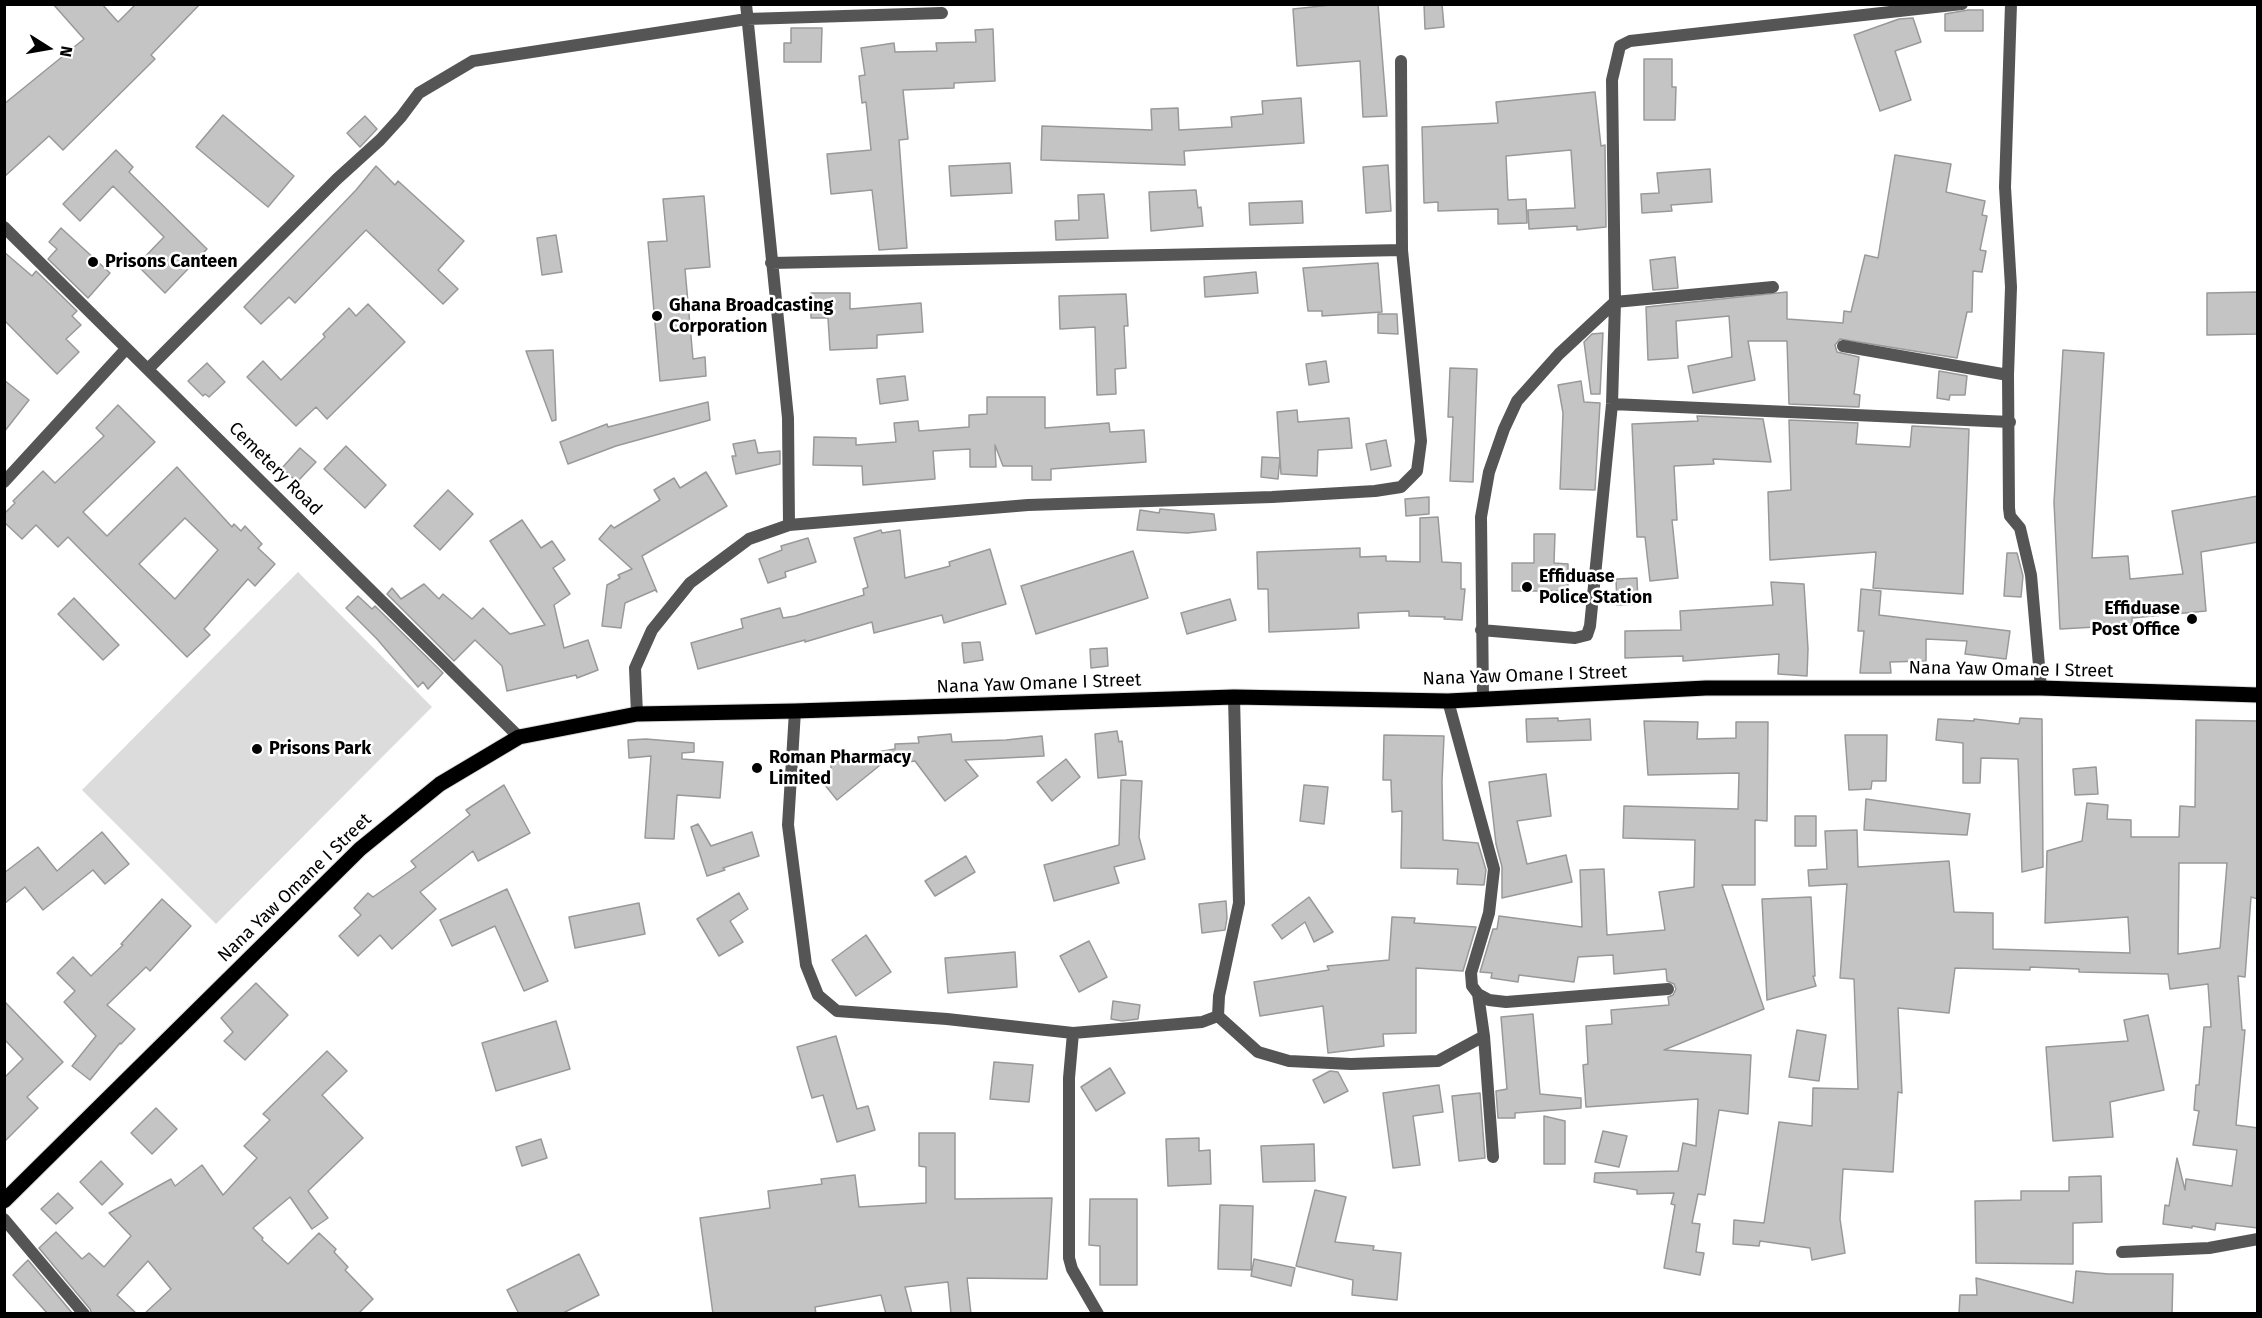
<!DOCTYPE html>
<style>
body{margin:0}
#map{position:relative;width:2262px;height:1318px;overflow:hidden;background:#fff;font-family:"Fira Sans",sans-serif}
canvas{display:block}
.frame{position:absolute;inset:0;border:6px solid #000;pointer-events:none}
.north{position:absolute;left:18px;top:18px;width:60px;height:60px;-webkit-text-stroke:4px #fff;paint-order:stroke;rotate:101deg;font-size:16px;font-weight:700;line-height:24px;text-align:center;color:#000}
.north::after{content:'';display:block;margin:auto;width:21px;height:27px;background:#000;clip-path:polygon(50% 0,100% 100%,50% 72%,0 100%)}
</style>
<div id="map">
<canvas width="2262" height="1318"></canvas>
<div class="frame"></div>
<div class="north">N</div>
</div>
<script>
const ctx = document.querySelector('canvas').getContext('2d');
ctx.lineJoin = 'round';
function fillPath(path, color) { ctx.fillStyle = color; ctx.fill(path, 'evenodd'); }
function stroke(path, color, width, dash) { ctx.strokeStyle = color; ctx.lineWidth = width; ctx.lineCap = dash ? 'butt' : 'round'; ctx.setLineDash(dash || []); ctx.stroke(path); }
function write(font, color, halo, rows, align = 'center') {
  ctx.font = font + ' "Fira Sans",sans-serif'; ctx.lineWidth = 5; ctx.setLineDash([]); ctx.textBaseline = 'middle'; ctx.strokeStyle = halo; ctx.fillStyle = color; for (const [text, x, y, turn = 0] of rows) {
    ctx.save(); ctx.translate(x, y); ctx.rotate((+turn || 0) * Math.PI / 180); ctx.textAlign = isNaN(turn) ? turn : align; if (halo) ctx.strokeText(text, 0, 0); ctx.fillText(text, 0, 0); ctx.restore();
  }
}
const green = new Path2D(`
 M298,572L432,707L216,924L82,790Z`);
const building = new Path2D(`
 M53,4H102L118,22L136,4H200L151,55L155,59L63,150L49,136L4,177V104L84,39Z
 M1340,4H1378L1387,116L1363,117L1360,61L1297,66L1293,9Z
 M1424,4H1442L1444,27L1425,29Z
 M1968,10H1983V31H1945V14Z
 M1913,18L1921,42L1895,51L1911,100L1880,111L1854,35L1899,19Z
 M791,28H822L821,62H784V43H791Z
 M993,29L995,81L954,83V88L903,90L908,139L899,140L907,248L879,250L872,190L831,194L827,154L871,150L866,102L862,103L859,76L865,75L861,48L894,43L895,52L937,51L936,43L976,42L975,30Z
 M1644,59H1672V87H1676L1675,120H1644Z
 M1595,92L1601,146L1605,145L1606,227L1577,230V226L1529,229L1528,210L1575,208L1571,150L1506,156L1508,200L1526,199L1527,223L1498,224V209L1438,211V202L1424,203L1422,127L1498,123L1496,102Z
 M1301,98L1304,143L1184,151L1185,165L1041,160L1042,126L1152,130L1151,109L1178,108L1179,130L1232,127L1231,117L1263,114L1262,101Z
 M223,115L294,176L268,207L196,147Z
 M365,116L377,129L360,147L347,133Z
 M116,150L133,167L129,172L207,249L165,293L137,265L164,237L113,186L80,221L63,204Z
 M1895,155L1951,164L1946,192L1985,201L1982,215L1987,216L1980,250L1986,251L1982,272L1973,271L1972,312H1967L1957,358L1840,339L1835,345L1837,352L1859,357L1854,394L1860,395L1859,407L1789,404L1787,341H1748L1755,380L1693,393L1688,366L1732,357L1729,316L1676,321L1678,358L1648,360L1646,307L1787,292V319L1843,323L1844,311L1851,312L1865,255L1878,258Z
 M1010,163L1012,193L951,196L949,166Z
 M1388,165L1391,211L1366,213L1363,167Z
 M376,166L395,185L398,181L464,241L438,270L458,289L443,304L366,230L295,303L289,297L261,324L244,307L356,190Z
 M1710,169L1712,202L1671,205L1672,211L1642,213L1641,194L1659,193L1657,173Z
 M1196,190L1198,208L1201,207L1203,226L1151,231L1149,192Z
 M1104,194L1108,238L1056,240L1055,221L1079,220L1078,195Z
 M704,196L710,267L685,269L693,359L705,357L706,376L660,381L648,242L667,241L663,199Z
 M1302,201L1303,223L1250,225L1249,203Z
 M61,228L110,273L88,298L48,259L57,249L49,242Z
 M556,235L562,272L542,275L537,238Z
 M4,252L32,276L36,271L77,311L72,316L81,325L66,339L79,352L57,374L4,320Z
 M1675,257L1678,288L1653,290L1650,260Z
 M1378,263L1382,312L1322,316V311H1308L1303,268Z
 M1256,272L1258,293L1205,297L1204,277Z
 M2258,292V334L2207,335V293Z
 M811,293H850V309L921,303L923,332L877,335V348L830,350L828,318H811Z
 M1126,294L1128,326H1124L1126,368L1115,369L1116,394L1097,395L1095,327L1060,329L1059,296Z
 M368,304L405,342L327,419L316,407L296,426L247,377L263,361L281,380L325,337L323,334L349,308L356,316Z
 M1378,314H1397L1398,334L1378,333Z
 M1603,333L1600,394H1591L1584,342L1592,334Z
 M553,350L556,420L552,421L526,351Z
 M2063,350L2104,353L2092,558L2128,556L2130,579L2183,574L2172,511L2258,496V542L2201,552L2206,611L2132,618V625L2060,629L2054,502Z
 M1326,361L1329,382L1309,385L1306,364Z
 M207,363L225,382L209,397L205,394L203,396L188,381Z
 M1450,368L1477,369L1473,482L1450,481L1453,417H1448Z
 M1939,371L1967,376L1965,395H1950L1949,400L1937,398Z
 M905,376L908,400L880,404L877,379Z
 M4,380L29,400L4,432Z
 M1581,381L1584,402L1600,403L1595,490L1560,489L1563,413L1558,385Z
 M987,397H1045V428L1109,423L1110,432L1144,430L1146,462L1051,469V480H1032V466H1003L995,445L996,467H970V449L933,451L935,479L863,485L862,466L813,465L814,437L856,438V445L896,442L894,423L918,421L919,431L969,427V415L987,414Z
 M708,402L710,420L616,446L568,464L560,442L607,424L608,427Z
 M118,405L155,442L83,512L107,536L177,467L232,527L234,524L241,531L245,526L262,544L258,548L275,564L255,586L248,579L204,629L210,635L187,657L68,537L58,547L36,525L22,539L4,522V514L15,503L13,501L43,471L55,483L104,436L96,428ZM185,518L218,550L175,599L139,564Z
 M1297,410L1298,422L1349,418L1352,448L1318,450L1317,476L1281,474L1277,412Z
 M1697,416L1763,419L1771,462L1713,459L1714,464L1674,466L1677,520H1672L1678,578L1650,581L1645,537H1637L1632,424L1698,421Z
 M1789,420L1858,423L1856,444L1910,447L1912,426L1969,429L1963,594L1873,588L1876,552L1770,560L1768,492L1791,490Z
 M755,440L758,453L780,451V464L736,474L732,456H736L733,444Z
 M1386,440L1391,466L1371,470L1366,444Z
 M346,446L386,485L365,508L324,469Z
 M300,448L316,462L297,482L282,468Z
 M1262,457L1280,458L1278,479L1261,477Z
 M706,472L727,506L642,556L657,592L655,590L625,603L621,628L602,626L607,585L620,578L618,575L632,569L599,539L611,525L614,528L660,500L654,490L674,478L680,488Z
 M448,490L473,514L440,550L414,526Z
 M1429,497V514L1406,516L1405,499Z
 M1160,509L1214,514L1216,530L1187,533L1137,530L1140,510L1159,513Z
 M1438,517L1442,562L1461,563V589H1465L1462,620L1444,619L1445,617L1409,616V611L1358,613L1359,628L1269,632L1268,589H1258L1257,552L1360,548V557L1386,556V561L1420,562V518Z
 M522,520L541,548L552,541L565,560L553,568L570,594L554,605L564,648L588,640L598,670L577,678L576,675L507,691L502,666L475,640L454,661L387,594L392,588L401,599L424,584L439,599L443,594L472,619L483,608L510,634L545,625L490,541Z
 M881,530L882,533L900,530L905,578L950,566L949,562L990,549L1006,604L944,623L942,615L874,633L872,622L805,642V640L698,669L691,643L743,628L741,619L780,608L783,618L795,616L864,595L863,589L868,587L854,538Z
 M1534,534H1555L1554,563L1568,564V591H1512V563H1534Z
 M808,538L816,562L785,572L786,577L768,583L759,559L782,550L781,546Z
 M1133,551L1148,598L1036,634L1021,586Z
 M2007,553H2017L2023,576L2021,597L2004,596Z
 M1637,578L1638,604L1617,605L1616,579Z
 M1771,582L1804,584L1808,649L1807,676L1778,674L1779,654L1683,661V656L1625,658V631L1681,630L1680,611L1773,605Z
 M1861,589L1881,591L1879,615L2010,631L2006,659L1965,654L1967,641L1926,639V661L1890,662L1891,673H1860L1864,631H1858Z
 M358,596L372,609L375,606L443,673L428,689L423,682L418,687L377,639L346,608Z
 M74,598L119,645L103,660L58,614Z
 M1230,599L1236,620L1187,634L1181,613Z
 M980,642L983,660L964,663L962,643Z
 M1107,648L1108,666L1091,668L1090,649Z
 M1558,718V721L1590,719L1591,740L1527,742L1526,719Z
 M2020,718L2042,719L2043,867L2022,872L2018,759L1981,758L1980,783H1963V743L1936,740L1938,719L1974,721V719L2019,724Z
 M2196,720L2258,721V899L2251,897L2245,977L2238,976L2242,1030H2245L2236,1125L2258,1128V1228L2216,1223L2215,1230L2192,1226V1228L2163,1224L2165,1205L2169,1206L2177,1158L2185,1190L2186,1179L2232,1186L2237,1150L2193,1145L2199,1111L2194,1110L2196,1085H2199L2204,1027H2211L2208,984L2170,989L2168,974L2079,972V969L2030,967V970L1955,968L1949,1013L1898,1008L1902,1093L1898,1092L1893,1172L1843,1169L1840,1219L1845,1253L1812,1260L1810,1248L1760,1241L1759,1246L1733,1244L1734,1220L1764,1223L1779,1122L1812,1126L1813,1088L1858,1089L1854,979L1840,978L1847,884L1809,886L1808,870L1827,869L1825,831L1857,830L1858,867L1949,861L1954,912L1993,913V949L2130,953L2128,917L2045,923L2047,851L2082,841L2087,803L2108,805L2107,819L2131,820V837H2179L2180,806L2195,807ZM2179,863H2227L2220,948L2178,954Z
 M1644,721L1698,722L1697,739L1736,738V722H1768L1767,821L1755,820V885H1722L1764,1009L1664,1050L1751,1055L1748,1114L1719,1110L1705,1195L1698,1194L1692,1223L1700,1224L1696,1252L1704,1253L1700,1275L1664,1268L1675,1205L1671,1204L1674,1193L1637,1194V1190L1594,1182L1595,1173L1678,1171L1683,1143L1696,1146L1698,1099L1586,1107L1583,1065L1588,1064L1586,1026L1612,1024L1611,1010L1669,1005L1668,997L1673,995L1676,989L1674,984L1667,981L1666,969L1614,974L1613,955L1578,957L1574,982L1519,975L1518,982L1491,978L1492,973L1480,972L1493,929H1497L1499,916L1582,927L1580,870L1604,869L1607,935L1665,930L1659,892L1694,887L1695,840L1623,838L1624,806L1738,809L1739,773L1648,775Z
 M1117,731L1119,742L1122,741L1126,775L1098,778L1095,734Z
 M951,734L952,742L1006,740L1042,736L1044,756L965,760L978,776L945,801L915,761L896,764L895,753L837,800L821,780L831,772V760L895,749V744L919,743L918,737Z
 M1384,735L1444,736L1442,781L1443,840L1478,843L1486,870L1484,885L1457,884L1458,869L1401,868L1402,811L1392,812L1391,780H1383Z
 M1845,735H1887L1886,781H1872L1871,789L1849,790Z
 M646,739L694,743V752L682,753V759L723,762L720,798L677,795L674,839L645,838L651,756L629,758L628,740Z
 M1066,759L1080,777L1052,801L1037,782Z
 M2096,767L2098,794L2075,795L2073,769Z
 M1546,774L1551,816L1517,821L1527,864L1566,855L1572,882L1502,898V867L1496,844L1489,782Z
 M1121,780L1142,781L1139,837L1145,859L1114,867L1119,883L1054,901L1044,865L1119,845Z
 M504,785L530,833L478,861L473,851L420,892L436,909L392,949L380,935L358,956L339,936L361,915L354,908L368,893L373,897L416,867L411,861L470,815L466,810Z
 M1304,785L1328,787L1324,824L1300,821Z
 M1866,799L1970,814L1967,835L1864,830Z
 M1795,816H1816V846H1795Z
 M698,824L711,846L752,832L759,856L723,868L725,870L707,876L691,827Z
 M102,832L129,864L105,884L93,870L43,910L25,887L4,904V873L38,847L57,871Z
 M966,856L975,872L935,896L925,881Z
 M507,889L548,981L524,991L495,926L452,946L440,920Z
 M739,893L748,909L730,921L743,942L719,956L697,919Z
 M1309,897L1333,932L1314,942L1305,922L1282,939L1272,925Z
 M1811,897L1815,976H1813L1816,986L1767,1000L1762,899Z
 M162,899L191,926L150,971L146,967L107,1005L135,1029L121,1044L120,1043L90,1080L72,1066L96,1036L64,1002L75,991L57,973L73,957L91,976L123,945L121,944Z
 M1226,901L1227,918L1225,930L1202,933L1199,904Z
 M639,903L645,934L575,948L569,917Z
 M1392,917L1415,918L1414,923L1476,927L1463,971L1416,968V1033L1383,1034L1384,1046L1328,1053L1323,1006L1260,1016L1254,982L1329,970L1327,966L1389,960Z
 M866,935L891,972L856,996L832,960Z
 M1089,941L1107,977L1079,992L1060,956Z
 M1015,952L1017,987L948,993L945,958Z
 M256,983L288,1015L245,1060L224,1041L233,1032L221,1018Z
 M4,1001L63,1062L27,1097L38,1108L4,1142V1078L23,1059L4,1039Z
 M1113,1001L1140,1005L1138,1019L1122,1021L1111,1019Z
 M1533,1014L1540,1094L1581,1098V1108L1515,1113V1118H1498L1496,1091L1507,1089L1501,1017Z
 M2148,1015L2164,1090L2110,1102L2113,1137L2053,1141L2046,1047L2128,1041L2124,1020Z
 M556,1021L570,1069L496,1091L482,1043Z
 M1797,1030L1826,1035L1819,1081L1789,1077Z
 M836,1036L857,1109L868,1106L875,1130L837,1142L823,1095L812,1098L797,1047Z
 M327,1051L347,1071L322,1095L363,1138L308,1191L328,1218L312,1229L290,1197L253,1228L263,1238L262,1240L288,1264L319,1233L336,1249L334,1252L348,1267L345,1270L373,1299L358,1314H144L171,1289L148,1261L117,1295L137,1314H92L90,1309L39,1248L56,1232L82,1259L89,1253L104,1267L131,1236L109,1213L171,1179L175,1186L202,1165L223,1195L257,1158L244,1146L270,1120L263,1114Z
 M994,1062L1033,1065L1029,1102L990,1099Z
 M1110,1068L1125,1093L1096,1111L1081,1087Z
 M1330,1071L1338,1072L1348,1091L1324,1103L1313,1080Z
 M1439,1085L1443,1112L1413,1116L1420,1165L1393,1168L1383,1093Z
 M1480,1093L1485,1158L1459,1161L1452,1096Z
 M156,1108L177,1129L152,1154L131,1133Z
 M1544,1116L1565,1121V1164H1544Z
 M1603,1131L1627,1136L1619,1167L1595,1162Z
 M919,1133H955V1199L1052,1198L1047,1279L967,1278L971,1314H951L948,1282L905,1287L912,1314H886L881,1295L815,1307L816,1314H713L700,1218L770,1208L768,1191L822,1184L821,1179L855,1175L859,1207L926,1203V1167L919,1166Z
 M1199,1138V1151L1210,1150L1211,1184L1168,1186L1166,1139Z
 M541,1139L547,1158L522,1166L516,1147Z
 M1314,1144L1315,1181L1263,1182L1261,1146Z
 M101,1161L123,1184L102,1205L80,1182Z
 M2101,1176L2102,1222L2073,1223V1264L1976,1263L1975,1201L2021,1200V1191H2069V1177Z
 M1315,1190L1346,1197L1335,1242L1374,1246L1373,1250L1401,1253L1397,1300L1352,1295L1353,1280L1296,1266Z
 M58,1193L73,1208L56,1224L41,1209Z
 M1090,1199H1137V1285H1100V1246L1089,1245Z
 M1220,1205L1253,1206L1251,1270L1218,1269Z
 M579,1254L599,1295L561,1314H519L507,1290Z
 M1254,1259L1295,1268L1291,1286L1251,1276Z
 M28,1260L73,1314H48L13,1275Z
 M2076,1271L2108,1274H2173L2172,1314H1959L1960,1295H1977L1976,1278L2073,1303Z`);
const street = new Path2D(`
 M2011,4L2005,187L2011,287L2008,375L2009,508L2010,516L2020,528L2031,575L2041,688
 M1401,61L1402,250
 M4,227L519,737
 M771,263L1402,250L1421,441L1417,471L1401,487L1375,491L1272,497L1028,505L789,525
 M1843,346L2008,375
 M148,369L337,179L380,140L401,117L419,93L473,61L747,19L942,13
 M1612,404L2010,422
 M4,482L126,349
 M1481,630L1575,638L1587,635L1590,626L1612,404L1615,302L1612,80L1620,46L1630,41L1962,4
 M1483,698L1481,517L1489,472L1504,429L1517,401L1559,354L1615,302L1773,287
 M1448,701L1494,869L1489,913L1471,973L1472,986L1478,994L1489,1000L1506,1002L1668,989
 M795,711L788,825L806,965L818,995L837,1011L947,1019L1073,1033L1202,1022L1218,1016L1219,996L1239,903L1234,697
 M637,714L635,668L652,630L690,583L749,539L789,525L788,418L746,4
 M1478,994L1484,1036L1493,1157
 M1218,1016L1258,1052L1289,1061L1351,1064L1438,1061L1484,1036
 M1073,1033L1069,1078V1258L1072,1269L1098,1314
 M4,1219L84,1314
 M2122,1252L2209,1248L2258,1239`);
const primary = new Path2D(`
 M4,1201L360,849L440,784L519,737L637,714L795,711L1234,697L1448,701L1706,688H2041L2258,695`);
const markers = [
 [93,262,6,"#000"],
 [657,316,6,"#000"],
 [1527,587,6,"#000"],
 [2192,619,6,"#000"],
 [257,749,6,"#000"],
 [757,768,6,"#000"]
];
const poiNames = [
 ["Prisons Canteen",105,262],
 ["Ghana Broadcasting",669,306],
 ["Corporation",669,327],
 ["Effiduase",1539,577],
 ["Police Station",1539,598],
 ["Effiduase",2180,609,"right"],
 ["Post Office",2180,630,"right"],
 ["Prisons Park",269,749],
 ["Roman Pharmacy",769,758],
 ["Limited",769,779]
];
const streetNames = [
 ["Cemetery Road",275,469,45],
 ["Nana Yaw Omane I Street",2011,670,1],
 ["Nana Yaw Omane I Street",1525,676,-2],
 ["Nana Yaw Omane I Street",1039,684,-2],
 ["Nana Yaw Omane I Street",295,888,-44]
];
fillPath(green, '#dcdcdc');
fillPath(building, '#c4c4c4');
stroke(building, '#999', 1.5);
stroke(primary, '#dbdbdb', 17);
stroke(street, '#555', 12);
stroke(primary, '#000', 15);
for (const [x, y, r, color] of markers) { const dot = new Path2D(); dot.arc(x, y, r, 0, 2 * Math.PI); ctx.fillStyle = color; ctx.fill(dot); stroke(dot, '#fff', 2); }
write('bold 18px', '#000', '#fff', poiNames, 'left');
write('18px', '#000', '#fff', streetNames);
</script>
